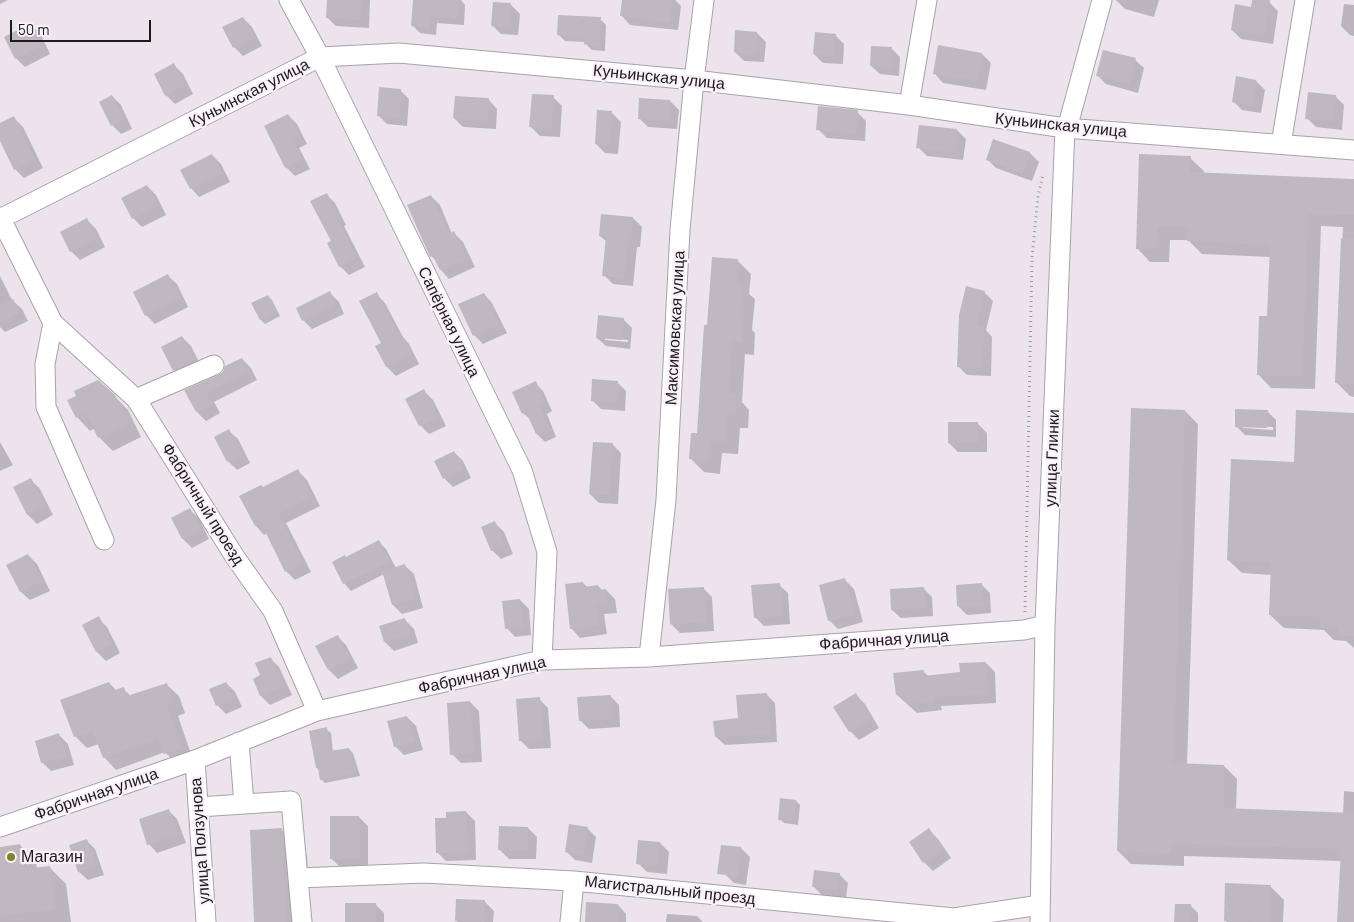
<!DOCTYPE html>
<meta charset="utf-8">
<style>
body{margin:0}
#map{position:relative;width:1354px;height:922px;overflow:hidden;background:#ece3ed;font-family:Barlow,sans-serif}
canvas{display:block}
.scale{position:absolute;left:10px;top:20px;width:141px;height:22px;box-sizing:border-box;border:2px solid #1d1a1d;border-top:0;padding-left:6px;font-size:15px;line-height:18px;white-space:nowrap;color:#1d1a1d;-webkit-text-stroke:4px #f9f0fa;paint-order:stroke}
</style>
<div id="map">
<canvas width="1354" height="922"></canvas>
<div class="scale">50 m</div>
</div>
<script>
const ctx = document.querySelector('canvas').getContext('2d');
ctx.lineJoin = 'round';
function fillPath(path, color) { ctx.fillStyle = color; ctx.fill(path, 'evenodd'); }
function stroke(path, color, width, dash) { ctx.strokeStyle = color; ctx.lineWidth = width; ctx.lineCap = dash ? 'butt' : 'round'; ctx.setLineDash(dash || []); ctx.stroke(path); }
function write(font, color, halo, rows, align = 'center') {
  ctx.font = font + ' Barlow,sans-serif'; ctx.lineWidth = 4.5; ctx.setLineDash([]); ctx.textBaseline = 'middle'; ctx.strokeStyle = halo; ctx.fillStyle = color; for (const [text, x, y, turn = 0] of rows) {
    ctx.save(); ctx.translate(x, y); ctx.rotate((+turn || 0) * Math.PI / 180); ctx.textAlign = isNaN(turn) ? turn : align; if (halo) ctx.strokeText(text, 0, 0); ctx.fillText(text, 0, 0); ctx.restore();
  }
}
const shadow = new Path2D(`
 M0,0H8L0,4Z
 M328,0H370L369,28L336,26L327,17Z
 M414,0H461L465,5L464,25L437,23L436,35L420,33L413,26Z
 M623,0H675L681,6L678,30L630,25L622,16Z
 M1116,0H1159L1154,17L1125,9Z
 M1253,0L1269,2L1278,11L1273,44L1241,39L1232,30L1252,8Z
 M1344,4L1354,5V36L1350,35L1341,26Z
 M511,5L520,14L518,35L501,34L492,25Z
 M243,18L252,27L262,46L243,56L234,47Z
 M600,19L606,25L605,51L592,50L586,44V42L565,41L558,34Z
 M31,25L40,33L50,54L25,67L16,58Z
 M757,33L766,42L764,62L744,61L735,52Z
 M835,35L844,44L843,64L823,63L814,54Z
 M891,48L900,57L899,76L880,74L871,66Z
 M982,54L991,63L986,90L943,83L935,74Z
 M1135,60L1144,68L1138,93L1106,84L1097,75Z
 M174,65L183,74L193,94L175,104L166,95Z
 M1256,81L1265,90L1261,113L1242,110L1233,101Z
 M400,90L409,99L407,126L387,124L378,115Z
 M112,96L121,105L132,129L121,134L112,125Z
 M1335,96L1344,105L1342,130L1316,127L1307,118Z
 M553,97L562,106L560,137L540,136L531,127Z
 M489,100L497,109L496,129L463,127L454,118Z
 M670,101L679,110L677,129L648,127L639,118Z
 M857,112L866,121L865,141L827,138L818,129Z
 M612,113L621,122L618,154L605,153L596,144Z
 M288,115L297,124L307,144L299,148L310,169L295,176L286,167Z
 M14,118L23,127L43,168L24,178L15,169L0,138V125Z
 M957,130L966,139L963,160L927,156L918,147Z
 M993,141L1030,153L1039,162L1032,181L996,168L987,159Z
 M212,155L221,164L230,182L199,197L191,188Z
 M1190,158L1204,171L1203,174L1354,181V397L1350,396L1337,383L1343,227L1321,226L1315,389L1271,388L1258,374L1269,317L1271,257L1202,254L1188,240H1170L1169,262H1150L1137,248Z
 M147,186L156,195L166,215L142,227L133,218Z
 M326,194L335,203L346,225L344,226L365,267L349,275L340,266L332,242Z
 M431,196L440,205L452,234L454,233L463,242L475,267L449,279L441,270L437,261L431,256Z
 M633,218L642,227L640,247H637L633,286L613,284L604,275L607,242L600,236Z
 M87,220L96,229L105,247L80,260L71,251Z
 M737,260L751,274L749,294L755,299L752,330L755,333L754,355L745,354L742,402L749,410L748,428H740L738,454L722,453L720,474L704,472L691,459L698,434L708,326Z
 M0,276L12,300L22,309L28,321L5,332L0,327Z
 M168,276L177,284L188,307L155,324L146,315Z
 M984,292L993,301L986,330L992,337L991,376L967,375L958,366Z
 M330,293L339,302L344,314L312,329L303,320Z
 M376,294L385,303L403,337L409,344L419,364L396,376L387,367L377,347L382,344Z
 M484,294L492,303L507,333L483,344L474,335Z
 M268,296L272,300L280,316L265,324L261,320L253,304Z
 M623,319L632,328L630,349L606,346L597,338ZM605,338L628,340V342L605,340Z
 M182,337L191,346L203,370L183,379L174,370Z
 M242,359L251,368L257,380L214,402L220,413L206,421L197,412L186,391L219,376Z
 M617,382L626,391L625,411L601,409L592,400Z
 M535,383L543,391L552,411L547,414L556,437L545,442L537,434L531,420L523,413Z
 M424,391L433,400L446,426L429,434L420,425Z
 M114,396L128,410L141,437L113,451L99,437L95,428L90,431L77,417Z
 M1185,411L1198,424L1187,765L1224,766L1237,779L1236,810L1343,814L1344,791L1354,792V922H1339L1341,861L1184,856V866L1131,864L1118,851Z
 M1267,411L1276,420V437L1245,435L1236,426ZM1243,426L1273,427V430L1243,428Z
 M1354,414V648L1346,641L1334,640L1324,630L1284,628L1270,615L1272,575L1242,573L1228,560L1295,463Z
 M978,424L987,433V452H958L949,443Z
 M229,431L238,439L250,463L237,470L228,461Z
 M0,442L13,465L0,471Z
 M612,444L621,453L618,504L599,503L590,494Z
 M454,452L463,461L471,478L453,487L444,478Z
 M298,471L307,480L320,506L286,523L311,572L295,580L286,571L267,533L264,535L256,526L241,496L263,488Z
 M31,480L40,489L53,515L37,524L28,515L15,488Z
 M190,510L199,518L209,539L192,548L183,539L173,518Z
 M495,523L504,532L513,554L501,559L492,550Z
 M379,542L386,549L396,568L405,566L414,574L423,608L402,614L393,605L384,574L351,591L344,583L346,558Z
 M28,555L37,564L50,591L30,600L21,592L8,565Z
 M845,580L854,589L863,622L838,629L829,620Z
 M583,583L587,587L598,586L602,590H606L615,599L617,613L604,614L607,634L580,638L572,629Z
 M981,584L990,593L991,613L967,615L958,606Z
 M779,585L788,593L790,624L764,626L755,617Z
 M703,588L712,597L714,631L680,633L671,624Z
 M923,588L932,597L933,616L901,618L892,610Z
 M520,600L529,609L531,635L515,637L507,628Z
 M98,618L107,627L120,653L106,661L97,652L84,625Z
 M405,620L414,629L418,643L394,651L385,642L380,627Z
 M338,637L346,645L358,668L338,679L329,670L317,647Z
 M270,658L279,667L292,695L270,705L261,696L254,679L262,676Z
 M986,663L995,672L996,703L941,706L942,710L917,713L897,695L923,671L929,677L961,673Z
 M109,683L117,691L123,689L131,696L166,684L179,696L185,713L178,716L193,760L178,765L165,752L116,770L104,757L99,744L87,748L75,736Z
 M226,683L235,692L242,707L226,714L217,705Z
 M766,694L775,703L777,742L725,745L716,737L739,719Z
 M856,695L865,704L879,728L859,740L850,731Z
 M610,696L619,705L620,727L589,729L580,720Z
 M539,699L548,708L551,748L529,749L520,740Z
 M470,702L479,711L482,762L461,763L452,754Z
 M407,717L416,726L423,750L404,755L395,746Z
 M326,729L331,733L333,752L349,749L353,753L360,776L325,783L321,779L319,770L317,768Z
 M59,735L68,744L74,765L51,771L42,762Z
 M796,801L800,805L798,825L784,823L780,819Z
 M168,810L177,819L186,843L157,853L149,844Z
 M466,812L475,821L476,860L446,861L437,852L447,819Z
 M359,817L368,826V867H340L331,858Z
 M528,828L537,837L536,859H509L500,850Z
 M587,828L596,837L592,863L575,860L566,851Z
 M281,829L307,855L310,922H255Z
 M929,830L938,839L951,858L933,871L924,862Z
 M86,840L95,849L104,875L88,880L79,872Z
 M660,843L669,852L667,874L647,872L638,863Z
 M20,845L36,862L37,869L49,867L66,884L71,922H0V848Z
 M741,848L750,857L746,885L734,883L725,874Z
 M839,874L848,883L846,898L823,896L814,887Z
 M1270,886L1284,900L1283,922H1227L1226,921Z
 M485,902L494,911L493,922H458L456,920Z
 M375,904L384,913V922H347Z
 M618,905L626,914V922H587Z
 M1190,905L1198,913V922H1175Z
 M667,914L697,916L703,922H666Z`);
const building = new Path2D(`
 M327,0H361L360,20L326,18Z
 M413,0H458L457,19L430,16V28L411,26Z
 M622,0H672L669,22L620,16Z
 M1252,0H1270L1264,36L1231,30L1235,4L1251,7Z
 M493,2L511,3L510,27L491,26Z
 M558,15L601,17L599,46L584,44L585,37L557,35Z
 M243,17L254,37L233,48L222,27Z
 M31,23L42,45L15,59L4,37Z
 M735,30L757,32L756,54L734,52Z
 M815,32L836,34L834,56L813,54Z
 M938,45L982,53L978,81L933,74Z
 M871,46L892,47L891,68L870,66Z
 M1103,50L1136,58L1129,84L1096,76Z
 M174,63L185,85L165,96L154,74Z
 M1236,76L1256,80L1253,105L1232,102Z
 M379,87L401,89L399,117L377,116Z
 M1308,92L1336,95L1333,122L1305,119Z
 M532,94L554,95L551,129L529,127Z
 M112,95L124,120L111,126L99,102Z
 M455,96L489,98L487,121L453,118Z
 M639,98L670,100L669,121L638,119Z
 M818,106L858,110L856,133L816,130Z
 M597,110L612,111L610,145L595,144Z
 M288,114L299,135L291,139L302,159L285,168L264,126Z
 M14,116L35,159L14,170L0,141V123Z
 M919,125L957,129L955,152L916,148Z
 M993,139L1030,152L1023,173L986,160Z
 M212,154L222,173L190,189L180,170Z
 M1139,154L1191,156L1190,172L1354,179V215L1308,214L1302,376L1257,375L1259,316H1267L1270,245L1187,241L1188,227H1157L1156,249H1136Z
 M147,185L158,206L132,219L121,198Z
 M327,193L338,216L336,217L357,258L339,267L327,243L331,241L310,201Z
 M431,195L449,234L454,231L467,258L440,270L433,256L430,257L407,205Z
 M601,214L633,217L631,239H628L624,278L602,276L606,237L599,236Z
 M87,218L97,238L70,252L60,232Z
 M1341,238H1354V384L1335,383Z
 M712,257L738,259L736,284L742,285L739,318H742L741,342L732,341L728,394L736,395L735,415H727L725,441L709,440L707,461L689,459L691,433H697L704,325H707Z
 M168,274L180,298L145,316L133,292Z
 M966,286L985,291L976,326L984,327L982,368L957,367L959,315Z
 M330,291L336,304L302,321L296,308Z
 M377,292L398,335L400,333L411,355L386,367L375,346L381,343L359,301Z
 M484,293L499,324L473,336L458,304Z
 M268,295L277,312L260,320L251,303Z
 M13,299L20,312L0,322V305Z
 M598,315L624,318L622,340L596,338Z
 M182,336L195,361L173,371L161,347Z
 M242,358L249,371L206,393L212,404L196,412L184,390L218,375L223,372L225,366Z
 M592,379L618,381L616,403L591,401Z
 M98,380L115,395L129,423L98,438L86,413L76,418L67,400L76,396L74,391Z
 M536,381L545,403L540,406L549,429L536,434L526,412L522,414L512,392Z
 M424,389L438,417L419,426L405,399Z
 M1131,408L1185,410L1173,763L1224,765L1223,808L1354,813V922H1337L1341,849L1171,843L1170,853L1117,851Z
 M1235,409L1268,410L1267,428L1235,427Z
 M1296,410L1354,413V636L1338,635V628L1320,627V617L1269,615L1271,562L1227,560L1231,459L1294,462Z
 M948,422H978V443H948Z
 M229,429L242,454L227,462L214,437Z
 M593,442L613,443L609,495L589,494Z
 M454,451L463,469L443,479L434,461Z
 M298,469L312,497L278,514L303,563L285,572L261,523L255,526L239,496L261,485L263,487Z
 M31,478L45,506L27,515L13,487Z
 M190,508L201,530L182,539L171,518Z
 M495,521L505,545L491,551L481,527Z
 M379,540L390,561L343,584L332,562L345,555L346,557Z
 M28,554L42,581L20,592L6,565Z
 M405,564L415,599L392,605L382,571Z
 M845,578L855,614L828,621L819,585Z
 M583,582L584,587L598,585L599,590L606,589L608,604L596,606L599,626L570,629L565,584Z
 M780,583L782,616L754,618L751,585Z
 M982,583L983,605L957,606L956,585Z
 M704,587L706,622L670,624L668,589Z
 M924,587L925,608L891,610L890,589Z
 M520,599L523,627L505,629L502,601Z
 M99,616L112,644L96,652L82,625Z
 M405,618L410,634L384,642L379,626Z
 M338,635L350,659L328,670L315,646Z
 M271,657L284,686L260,696L253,679L260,675L255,663Z
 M986,662L988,694L933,697L934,701L907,704L906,694L896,695L893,673L924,670V676L960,672L959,663Z
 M109,682L112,691L124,687L127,696L167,683L173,701L166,704L182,748L164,754L158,738L103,758L92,730L74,737L60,700Z
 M226,682L234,698L216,706L209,689Z
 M767,693L770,734L715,737L713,721L738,718L736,695Z
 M856,693L871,719L849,732L833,707Z
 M611,695L612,719L579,721L577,697Z
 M540,697L543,739L519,741L516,699Z
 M470,701L474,753L450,755L447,703Z
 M407,716L414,741L394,747L387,721Z
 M327,727L330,751L349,748L357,772L320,780L318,768H316L309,731Z
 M59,733L66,756L41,763L35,741Z
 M780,798L796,800L794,821L778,820Z
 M169,809L178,834L147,845L139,819Z
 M466,811L468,852L436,853L435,818H446V812Z
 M330,816H359L360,859H330Z
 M569,824L588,827L583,855L565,852Z
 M499,826L528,827V851L498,850Z
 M282,828L286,922H254L250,830Z
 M929,828L943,849L923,863L909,842Z
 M87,839L96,866L78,872L69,845Z
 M638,840L660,842L658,866L636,864Z
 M20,844L24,869L50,866L55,909L0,916V847Z
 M721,845L741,847L738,876L717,874Z
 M814,870L840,873L838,890L812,887Z
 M1225,883L1271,885L1269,922L1224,921Z
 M456,899L485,900L484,922L455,921Z
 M586,902L618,904L617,922H585Z
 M345,903H376V922H345Z
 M1175,904H1191L1190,922H1174Z`);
const path = new Path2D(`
 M1025,612L1032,258L1038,196L1043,174`);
const minor = new Path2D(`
 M289,0L320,57L522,470L547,552L542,660
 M909,105L927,0
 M1281,144L1305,0
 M0,217L53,323L136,399L235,557L273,611L317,711
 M0,219L320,57L399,53L694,80L909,105L1065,128L1354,150
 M53,323L45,364L46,407L104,540
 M136,399L214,365
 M649,657L666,500L680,230L694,80L704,0
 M239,742L244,804
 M195,760L206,922
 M198,807L291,801L302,922
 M0,827L195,760L317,711L542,660L649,657L1024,630L1045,625
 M298,878L424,873L574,881L954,918L1040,905
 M570,922L574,881
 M1040,922L1045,625L1065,128L1068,125L1102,0`);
const markers = [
 [11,857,5,"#7f832e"]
];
const streetNames = [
 ["Куньинская улица",659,77,6],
 ["Куньинская улица",249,93,-27],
 ["Куньинская улица",1061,125,6],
 ["Сапёрная улица",449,322,64],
 ["Максимовская улица",675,328,-87],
 ["улица Глинки",1052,458,-88],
 ["Фабричный проезд",203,504,58],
 ["Фабричная улица",884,640,-4],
 ["Фабричная улица",482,675,-12],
 ["Фабричная улица",96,794,-19],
 ["улица Ползунова",200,841,-94],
 ["Магистральный проезд",670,890,6]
];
const poiNames = [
 ["Магазин",21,857]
];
fillPath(shadow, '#0003');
fillPath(building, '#c0b8c1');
stroke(minor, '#a9a1ab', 21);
stroke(path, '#9e979e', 3, [1, 4]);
stroke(minor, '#fff', 19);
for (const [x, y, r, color] of markers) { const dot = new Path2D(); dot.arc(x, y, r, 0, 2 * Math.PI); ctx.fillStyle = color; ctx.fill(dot); stroke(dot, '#f9f0fa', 2); }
write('16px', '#1d1a1d', '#f9f0fa', streetNames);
write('16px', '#1d1a1d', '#f9f0fa', poiNames, 'left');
</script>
